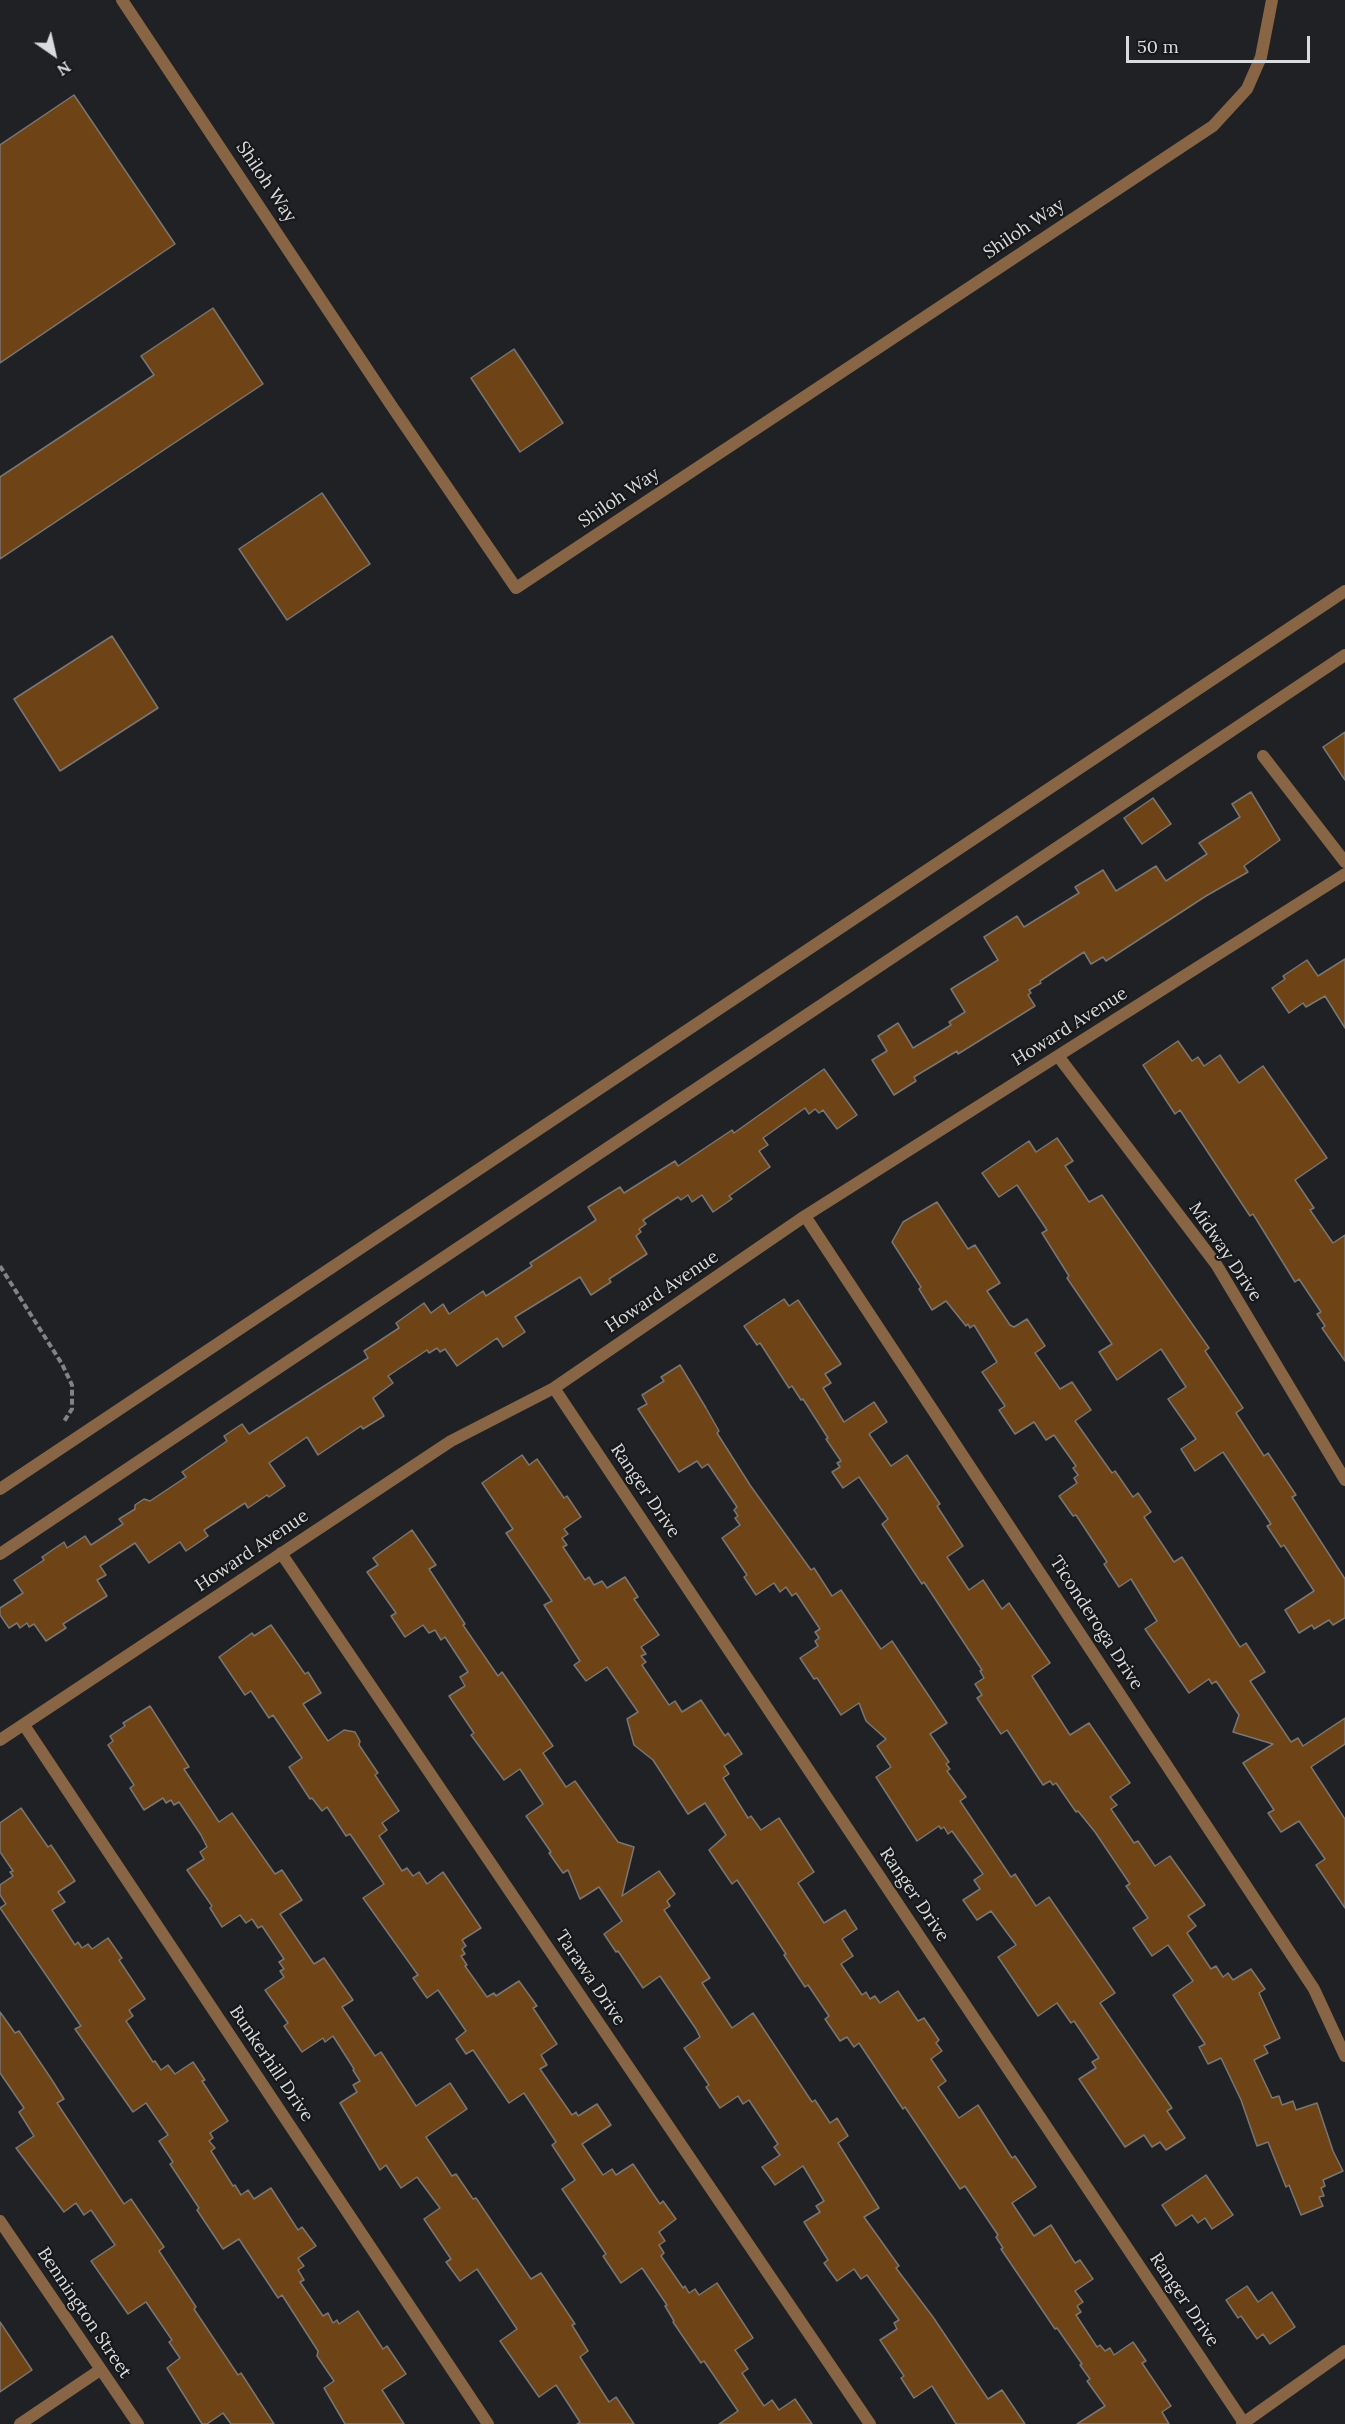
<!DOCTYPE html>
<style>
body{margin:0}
#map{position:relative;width:1345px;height:2424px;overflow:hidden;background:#202124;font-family:Lora,serif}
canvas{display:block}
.north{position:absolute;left:24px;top:24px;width:60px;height:60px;-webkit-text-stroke:4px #16181a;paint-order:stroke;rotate:146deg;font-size:16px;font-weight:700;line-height:24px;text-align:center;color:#dadbdc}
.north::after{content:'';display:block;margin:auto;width:21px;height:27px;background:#dadbdc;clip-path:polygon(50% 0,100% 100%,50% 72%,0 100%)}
.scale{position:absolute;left:1126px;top:36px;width:184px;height:27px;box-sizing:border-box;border:3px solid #dadbdc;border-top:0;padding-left:8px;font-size:18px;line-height:21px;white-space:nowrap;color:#dadbdc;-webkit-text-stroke:4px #16181a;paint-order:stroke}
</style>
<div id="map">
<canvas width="1345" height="2424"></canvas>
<div class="north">N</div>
<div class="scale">50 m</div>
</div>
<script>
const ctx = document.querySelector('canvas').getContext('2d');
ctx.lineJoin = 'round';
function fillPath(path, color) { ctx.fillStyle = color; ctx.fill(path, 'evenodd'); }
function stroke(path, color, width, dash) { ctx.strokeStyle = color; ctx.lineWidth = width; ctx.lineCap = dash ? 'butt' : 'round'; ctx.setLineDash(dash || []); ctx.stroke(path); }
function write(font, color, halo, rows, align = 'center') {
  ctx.font = font + ' Lora,serif'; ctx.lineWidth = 4.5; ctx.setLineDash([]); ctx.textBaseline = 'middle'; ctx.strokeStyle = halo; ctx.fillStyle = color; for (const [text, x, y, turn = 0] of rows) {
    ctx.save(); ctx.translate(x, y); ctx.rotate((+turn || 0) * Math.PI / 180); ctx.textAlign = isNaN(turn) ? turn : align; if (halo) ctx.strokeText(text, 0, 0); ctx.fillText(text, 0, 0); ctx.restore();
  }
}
const building = new Path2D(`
 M74,95L175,244L0,363V145Z
 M213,308L263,384L0,559V477L154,375L141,356Z
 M514,349L563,423L520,452L471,378Z
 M322,493L370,564L287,620L239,549Z
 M112,636L158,708L60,771L14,699Z
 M1345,732V780L1323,747Z
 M1251,792L1280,840L1244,866L1248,872L1206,896L1106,961L1103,957L1091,964L1084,952L1040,981L1041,983L1029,990L1031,993L1028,995L1035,1006L958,1054L957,1051L914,1077L916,1081L894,1095L872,1060L887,1051L878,1036L898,1023L913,1048L951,1025L949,1022L965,1012L951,989L998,960L984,937L1017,916L1024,927L1079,893L1075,887L1103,870L1116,891L1156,866L1166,881L1207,854L1199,843L1240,817L1232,804Z
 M1153,798L1171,824L1142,844L1124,818Z
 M1345,959V1028L1325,996L1306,1007L1303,1003L1289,1013L1272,988L1285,979L1283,976L1307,960L1318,976Z
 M1178,1041L1192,1061L1198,1057L1204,1066L1220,1055L1239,1083L1263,1066L1327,1158L1295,1180L1314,1208L1310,1210L1333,1243L1345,1235V1361L1322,1328L1325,1326L1317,1314L1321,1312L1299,1279L1295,1282L1253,1214L1250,1216L1180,1110L1175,1114L1143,1065Z
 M824,1069L857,1115L837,1129L823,1110L819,1113L815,1109L809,1114L805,1108L763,1138L768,1145L759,1151L770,1167L729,1196L732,1199L713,1212L702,1195L692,1202L688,1195L681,1200L678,1197L643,1220L646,1224L639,1229L641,1232L636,1236L647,1254L609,1279L611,1282L591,1295L580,1277L515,1317L525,1332L503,1347L497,1338L457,1366L445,1349L440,1352L437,1348L429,1353L427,1350L388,1376L393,1383L373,1398L384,1416L363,1429L361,1426L318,1455L307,1437L269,1463L285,1486L269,1497L267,1495L248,1508L245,1503L204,1530L208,1536L186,1551L180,1542L149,1563L135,1543L100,1566L106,1575L97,1580L107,1596L63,1624L66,1628L46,1641L34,1624L29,1627L27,1623L20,1628L17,1623L9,1628L0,1615V1608L23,1593L14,1580L44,1560L42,1557L64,1542L67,1548L85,1536L91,1545L123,1524L119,1519L135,1509V1505L144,1499L150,1501L186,1477L182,1472L227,1441L224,1436L242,1424L249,1434L368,1358L364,1351L399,1328L396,1323L424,1303L431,1313L443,1304L449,1314L483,1291L486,1296L532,1266L530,1263L596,1220L588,1207L620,1187L624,1193L675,1161L678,1166L732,1130L734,1133Z
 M1057,1138L1073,1161L1065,1166L1089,1202L1102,1195L1209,1348L1205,1351L1243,1408L1236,1413L1264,1456L1268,1453L1296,1495L1292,1497L1345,1579V1618L1333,1625L1329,1620L1314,1629L1312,1625L1299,1633L1285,1610L1314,1591L1284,1545L1281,1547L1267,1526L1271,1524L1223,1452L1195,1471L1181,1449L1196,1439L1168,1399L1186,1387L1161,1349L1117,1380L1099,1352L1112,1344L1067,1278L1069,1276L1042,1233L1047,1230L1017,1185L999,1197L982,1173L1029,1141L1036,1152Z
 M937,1202L968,1249L975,1245L1000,1283L987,1291L1010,1325L1014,1327L1027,1319L1045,1346L1035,1353L1060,1389L1072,1382L1091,1410L1075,1421L1112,1473L1115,1471L1133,1497L1138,1493L1151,1512L1144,1517L1174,1562L1182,1557L1240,1647L1246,1643L1265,1672L1250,1681L1291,1742L1298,1738L1303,1746L1345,1718V1744L1311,1767L1345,1819V1908L1316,1865L1325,1859L1299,1821L1281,1832L1268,1813L1274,1810L1243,1763L1273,1744L1233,1732L1239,1715L1216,1681L1212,1684L1209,1679L1189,1693L1145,1629L1157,1621L1131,1579L1119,1587L1104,1564L1107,1562L1076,1515L1073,1516L1059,1496L1077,1483L1074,1478L1078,1475L1073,1468L1076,1466L1054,1435L1046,1440L1034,1422L1015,1434L999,1410L1005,1406L982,1372L997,1362L974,1325L970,1328L968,1324L966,1326L946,1301L932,1310L919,1289L921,1287L892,1242L903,1222Z
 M784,1299L789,1306L798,1300L841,1364L825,1374L831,1383L823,1388L844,1422L874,1402L887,1422L869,1434L891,1466L907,1455L940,1504L937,1506L963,1546L947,1557L969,1590L983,1580L1002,1609L1009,1603L1050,1663L1032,1676L1070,1735L1089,1723L1130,1783L1110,1797L1117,1805L1111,1809L1134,1843L1138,1841L1155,1866L1170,1856L1205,1905L1188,1916L1196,1926L1187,1933L1211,1969L1216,1966L1223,1977L1228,1973L1233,1980L1251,1969L1265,1989L1259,1993L1280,2038L1264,2046L1268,2053L1254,2060L1272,2098L1279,2096L1282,2105L1293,2101L1296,2110L1317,2103L1333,2151L1343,2171L1323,2180L1325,2186L1321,2188L1324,2196L1319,2197L1323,2206L1301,2215L1289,2185L1286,2187L1268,2142L1257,2146L1241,2100L1221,2058L1208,2064L1199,2047L1205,2044L1173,1995L1193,1981L1168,1945L1152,1956L1133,1928L1148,1918L1126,1886L1130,1884L1095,1832L1078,1811L1076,1812L1056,1783L1053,1785L1050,1781L1043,1785L1007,1730L1001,1734L977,1698L982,1695L975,1684L984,1678L980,1671L982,1670L924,1582L922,1584L882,1524L888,1519L859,1477L843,1488L832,1472L840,1467L837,1463L841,1461L826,1439L828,1438L803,1399L801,1400L792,1386L789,1388L760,1343L757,1345L744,1326Z
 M680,1365L706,1408L719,1431L717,1433L750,1485L811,1570L814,1568L832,1596L841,1590L881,1649L892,1641L947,1723L930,1734L949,1762L946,1764L950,1769L947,1771L966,1797L960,1801L1011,1877L1015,1874L1036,1906L1049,1897L1115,1993L1100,2003L1172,2108L1167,2111L1185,2138L1166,2150L1160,2142L1152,2147L1144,2135L1125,2147L1079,2079L1096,2068L1092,2062L1099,2058L1074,2021L1071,2023L1057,2003L1038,2016L998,1957L1016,1945L991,1911L977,1920L963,1900L980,1889L974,1880L983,1874L952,1831L948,1834L944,1827L941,1829L939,1826L917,1841L876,1777L891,1767L877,1746L886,1739L866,1721L859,1703L841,1715L817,1678L814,1679L800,1658L818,1646L815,1641L819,1638L815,1632L820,1629L796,1593L792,1596L786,1587L780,1592L774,1583L756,1595L744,1577L747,1575L722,1538L740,1525L735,1518L738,1516L734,1510L737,1507L708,1464L702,1468L697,1461L679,1472L638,1409L647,1404L642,1395L664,1381L661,1377Z
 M522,1455L529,1465L537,1459L564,1498L567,1496L581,1517L564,1529L568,1534L562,1538L567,1545L563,1547L585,1580L589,1577L594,1585L602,1581L607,1588L625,1577L638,1597L634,1599L659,1635L641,1647L646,1654L641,1656L646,1662L642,1665L669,1705L675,1701L682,1712L701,1700L725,1736L728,1733L742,1754L724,1766L729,1774L723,1778L748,1818L751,1816L761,1830L779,1818L814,1872L798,1883L824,1923L845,1910L857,1929L842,1939L853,1956L841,1964L862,1995L866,1992L870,1999L875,1996L880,2003L898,1991L918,2021L924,2018L939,2040L936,2043L942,2051L931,2059L946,2081L938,2087L959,2118L978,2105L1012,2158L1015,2156L1036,2187L1012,2203L1034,2236L1051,2225L1075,2263L1080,2260L1093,2279L1075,2291L1083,2302L1077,2306L1081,2312L1076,2315L1097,2347L1100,2345L1105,2351L1110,2348L1114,2355L1133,2342L1146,2361L1142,2363L1171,2406L1162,2412L1169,2424H1077L1105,2406L1087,2381L1090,2379L1080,2365L1082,2364L1057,2328L1055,2329L1001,2249L1003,2248L996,2237L998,2235L965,2186L960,2189L905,2107L903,2109L859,2043L854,2047L847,2037L840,2041L825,2019L829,2016L808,1985L805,1987L784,1955L786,1954L737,1880L732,1884L709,1850L726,1835L705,1803L688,1814L653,1760L634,1745L627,1719L638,1712L607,1667L586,1681L574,1665L580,1661L544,1605L552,1601L506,1533L513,1529L482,1483Z
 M412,1530L436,1565L429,1569L465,1624L463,1625L498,1676L502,1672L553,1746L543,1753L566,1787L575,1781L618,1842L634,1847L622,1896L659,1871L675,1894L667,1901L670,1906L664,1910L710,1978L702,1983L732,2028L753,2013L812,2102L815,2100L830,2123L837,2118L848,2136L838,2143L879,2208L864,2217L899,2266L896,2268L933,2317L988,2399L1002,2390L1025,2424H956L932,2386L914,2398L901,2378L904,2376L880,2340L897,2329L894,2323L899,2320L867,2275L861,2279L854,2269L837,2281L824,2263L828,2260L804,2222L820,2212L816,2206L824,2201L803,2166L775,2185L762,2167L780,2155L774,2147L778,2144L749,2100L743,2104L738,2096L720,2108L706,2087L709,2085L684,2048L700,2037L696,2029L660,1976L643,1988L618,1951L616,1952L604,1934L622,1921L599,1887L580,1899L568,1870L563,1873L549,1853L551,1852L526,1816L543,1804L520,1769L504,1780L471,1735L474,1733L449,1696L465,1686L460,1677L468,1672L445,1637L441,1640L435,1630L429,1633L423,1625L405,1637L391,1616L396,1613L367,1572L378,1565L373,1558Z
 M271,1625L305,1674L308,1672L321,1693L303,1704L328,1741L344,1730L355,1732L360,1741L359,1745L378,1773L375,1775L399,1811L382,1823L387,1830L379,1836L402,1871L407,1868L413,1876L419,1872L427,1884L443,1872L481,1928L462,1940L466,1946L462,1949L465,1954L461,1956L467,1965L465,1966L487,1997L494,1993L496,1996L519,1981L537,2006L533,2008L557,2044L541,2055L547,2065L540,2069L572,2115L576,2112L578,2116L597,2104L611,2125L582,2144L603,2175L612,2169L616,2175L633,2164L660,2204L663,2201L676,2219L659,2232L665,2241L659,2245L664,2253L661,2256L683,2288L685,2286L689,2293L695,2289L699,2295L717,2283L753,2338L735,2350L748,2369L742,2373L764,2406L772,2400L779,2410L795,2399L812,2424H719L738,2411L704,2361L701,2363L673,2322L674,2321L665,2306L667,2305L642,2268L621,2283L603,2256L606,2254L562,2189L575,2180L552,2145L556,2142L524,2093L509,2103L473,2050L466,2054L456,2039L466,2031L438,1990L427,1998L413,1978L418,1975L363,1898L384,1884L350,1834L346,1836L327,1807L322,1811L312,1798L310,1799L289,1767L302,1758L273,1715L269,1718L251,1691L245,1695L219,1657L252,1633L254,1636Z
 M150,1706L189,1767L184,1769L219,1822L232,1813L275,1874L282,1870L302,1900L280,1914L314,1964L324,1958L353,2000L342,2007L375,2056L381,2052L416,2106L450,2083L467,2109L426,2137L452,2176L456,2174L473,2199L476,2198L531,2279L541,2273L575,2324L572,2325L588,2351L580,2357L609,2402L616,2397L634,2424H577L580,2422L556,2385L539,2397L500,2341L517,2329L477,2269L460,2281L446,2262L451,2259L424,2219L440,2208L417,2177L401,2188L386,2165L380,2170L340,2103L357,2092L353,2085L360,2081L353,2070L354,2069L333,2036L325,2042L323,2038L302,2052L284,2026L288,2023L265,1990L284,1977L280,1971L284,1969L279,1962L284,1959L262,1926L258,1928L252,1919L246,1923L240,1915L222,1927L210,1908L212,1906L187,1870L204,1859L200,1852L207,1847L201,1835L179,1802L174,1805L171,1800L166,1803L163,1798L144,1810L130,1788L134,1785L108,1745L113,1741L110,1736L125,1726L123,1723Z
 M21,1808L48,1847L51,1845L75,1881L58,1892L65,1902L52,1910L75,1945L78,1942L82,1948L88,1944L92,1949L108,1938L122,1958L119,1960L145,1999L129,2010L133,2016L126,2021L153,2062L155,2061L161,2070L168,2065L175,2074L193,2062L205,2080L202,2081L228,2121L210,2133L213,2138L209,2141L215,2148L211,2151L233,2186L235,2185L241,2195L248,2190L254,2199L271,2188L298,2230L302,2227L316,2246L298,2258L304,2266L298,2270L304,2280L300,2282L323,2316L328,2313L333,2323L337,2320L339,2324L358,2311L383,2349L387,2346L406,2374L382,2390L404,2424H345L324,2388L334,2381L317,2356L318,2351L282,2295L278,2298L239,2239L223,2249L197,2210L199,2208L170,2164L173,2162L159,2141L168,2135L146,2103L133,2112L75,2029L81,2026L0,1908L6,1904L0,1895V1885L13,1876L10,1872L13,1871L0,1852V1823Z
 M0,2012L15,2033L19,2031L52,2080L64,2099L57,2103L124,2204L131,2199L164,2247L159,2251L196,2307L194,2309L238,2375L241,2373L274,2424H231L223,2413L207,2424H202L167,2368L180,2358L169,2342L172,2340L146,2302L128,2314L91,2261L115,2245L91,2210L84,2215L76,2203L64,2212L16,2148L34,2136L19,2112L24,2108L0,2073Z
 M1206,2175L1233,2215L1212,2229L1205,2218L1198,2223L1192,2215L1176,2226L1162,2205Z
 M1247,2286L1258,2302L1272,2292L1295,2327L1270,2344L1263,2334L1257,2339L1241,2316L1238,2318L1226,2300Z
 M0,2322L32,2370L0,2392Z`);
const path = new Path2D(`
 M0,1266L62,1364L72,1385V1409L63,1423`);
const service = new Path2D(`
 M0,1489L1345,591
 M0,1554L1345,655`);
const minor = new Path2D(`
 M122,0L391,405L516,588L1213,126L1247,89L1261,57L1272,0
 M1263,756L1345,862
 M1058,1056L1216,1264L1345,1480
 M805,1216L1314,1989L1345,2056
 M554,1388L1244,2423
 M281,1553L870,2424
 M24,1725L488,2424
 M0,1740L451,1441L554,1388L805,1216L1345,874
 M0,2221L138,2424
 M20,2424L100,2370
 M1242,2424L1345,2351`);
const streetNames = [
 ["Shiloh Way",266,182,56],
 ["Shiloh Way",1024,229,-34],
 ["Shiloh Way",619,498,-34],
 ["Howard Avenue",1070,1027,-32],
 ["Midway Drive",1225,1252,56],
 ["Howard Avenue",662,1292,-34],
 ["Ranger Drive",645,1491,56],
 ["Howard Avenue",252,1551,-34],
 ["Ticonderoga Drive",1096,1623,57],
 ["Ranger Drive",914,1895,56],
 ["Tarawa Drive",590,1978,56],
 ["Bunkerhill Drive",271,2064,56],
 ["Ranger Drive",1184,2300,56],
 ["Bennington Street",84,2313,56]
];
fillPath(building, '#6e4416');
stroke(building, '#797673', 1.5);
stroke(path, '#828385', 4, [6, 3]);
stroke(service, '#886645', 12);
stroke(minor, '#886645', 12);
write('18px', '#dadbdc', '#16181a', streetNames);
</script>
